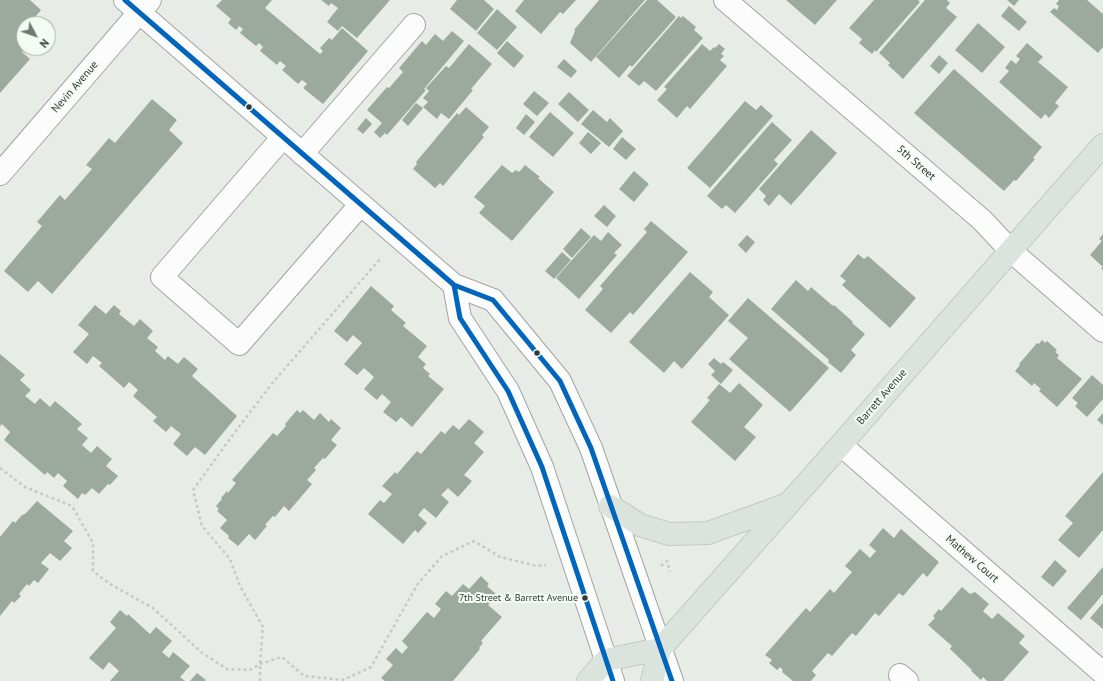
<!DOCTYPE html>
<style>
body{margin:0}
#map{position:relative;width:1103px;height:681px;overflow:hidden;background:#e7ece7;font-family:"PT Sans",sans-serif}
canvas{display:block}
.north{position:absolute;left:16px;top:16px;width:40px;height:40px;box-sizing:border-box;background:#f2fcf3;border:1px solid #a6aea7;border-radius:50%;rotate:131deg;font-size:11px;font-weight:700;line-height:16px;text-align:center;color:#343835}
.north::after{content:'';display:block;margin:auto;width:14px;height:18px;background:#737773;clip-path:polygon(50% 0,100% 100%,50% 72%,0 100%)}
</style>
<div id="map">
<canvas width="1103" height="681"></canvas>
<div class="north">N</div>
</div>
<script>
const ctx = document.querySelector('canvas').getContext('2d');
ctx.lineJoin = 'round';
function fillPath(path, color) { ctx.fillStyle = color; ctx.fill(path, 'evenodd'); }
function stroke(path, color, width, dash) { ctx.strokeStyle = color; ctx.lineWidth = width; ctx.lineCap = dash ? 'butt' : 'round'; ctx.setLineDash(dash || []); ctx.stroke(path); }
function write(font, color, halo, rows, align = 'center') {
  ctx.font = font + ' "PT Sans",sans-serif'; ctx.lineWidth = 4; ctx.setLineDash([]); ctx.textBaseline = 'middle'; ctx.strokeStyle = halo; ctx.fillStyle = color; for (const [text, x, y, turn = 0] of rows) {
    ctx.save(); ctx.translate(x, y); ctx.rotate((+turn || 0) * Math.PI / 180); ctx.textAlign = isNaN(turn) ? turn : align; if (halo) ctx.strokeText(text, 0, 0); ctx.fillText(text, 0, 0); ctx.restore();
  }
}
const building = new Path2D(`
 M0,0H30L41,10L29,24H24V48H26L22,52L30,59L0,93Z
 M222,0H272L265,8L320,54L323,51L320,48L329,38L332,40L342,28L368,51L323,104L303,88L307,84L302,80L298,84L282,70L286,66L280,61L277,65L260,51L263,47L259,43L256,46L240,33L243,29L239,26L236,30L228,23L231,19L216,6Z
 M321,0H390L357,38L342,26L338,31L327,22L338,8L331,3L329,6Z
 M457,0H484L494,9L476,31L450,9Z
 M524,0H576L563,14L560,12L541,34L515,11Z
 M599,0H645L591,62L570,43L575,31L574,30Z
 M647,0H657L676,17L632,67L630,65L619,78L596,57Z
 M786,0H837L815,25Z
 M874,0H918L920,2L876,52L875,50L872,54L859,43L862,39L849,28Z
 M925,0H947L950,3L946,8L957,17L903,79L888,65L890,63L879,53Z
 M1007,0H1019L1014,6Z
 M1059,0H1087L1103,14V47L1098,53L1050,12L1054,8L1057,10L1059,6L1056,4Z
 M1009,6L1027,22L1019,31L1001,16Z
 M497,9L517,27L497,50L477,33Z
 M679,16L681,18L683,16L696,27L694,30L703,38L656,91L644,81L639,86L627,76Z
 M978,23L1005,47L982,73L955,50Z
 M452,31L464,41L424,89L426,90L387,135L385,133L380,138L374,132L382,123L367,110L387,87L389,88L403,72L399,68L422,41L426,45L435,34L443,41Z
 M507,41L524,56L514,68L497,53Z
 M1027,43L1043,57L1038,62L1068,87L1055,103L1059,106L1049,118L1045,114L1041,119L999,82L1009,71L1005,68L1011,60L1016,64L1020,59L1016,56Z
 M469,44L492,64L471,89L473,90L449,119L441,113L437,119L423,107L428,102L423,98L429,91L426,88L446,66L449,68Z
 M702,44L710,51L714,47L715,48L719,44L725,49L721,54L724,56L720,60L727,66L690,109L687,106L677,118L657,100L667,89L664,87Z
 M939,55L948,63L939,74L930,66Z
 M564,59L577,71L571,78L557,67Z
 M954,69L1042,147L1033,158L1035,159L1016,181L1014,180L1004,191L914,113Z
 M534,91L549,103L537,116L523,104Z
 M569,92L589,110L578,122L558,104Z
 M152,99L177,120L169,130L183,143L52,294L38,281L28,292L4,271L42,226L37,222L60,195L65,200L92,169L86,165L109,138L115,143Z
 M745,101L756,110L761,105L773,116L710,188L687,168Z
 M416,103L423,108L408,126L402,120Z
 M466,107L489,127L482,135L484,137L443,186L440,183L435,188L413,169L417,164L416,162L457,113L459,115Z
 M593,110L607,122L610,118L623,131L609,147L581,124Z
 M550,112L574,133L553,157L529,137Z
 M526,114L535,122L524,135L516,128Z
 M366,118L372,124L363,134L357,129Z
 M772,122L792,140L774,160L778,164L735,213L726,205L722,209L707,196Z
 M811,130L837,153L791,205L779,194L769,206L763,200L766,196L759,189Z
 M588,132L601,143L591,154L579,143Z
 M622,137L636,149L626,160L613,149Z
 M502,165L512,173L516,170L519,172L525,165L540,177L538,178L554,192L512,241L479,213L485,206L474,197Z
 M634,171L649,184L634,202L619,189Z
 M604,205L616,216L607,227L594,216Z
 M651,221L688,252L633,315L630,312L611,333L585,310L603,289L600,286L647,232L644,229Z
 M581,228L591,237L572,258L563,249Z
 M608,232L622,245L614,253L617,255L579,299L556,278L594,235L601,241Z
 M1103,234V270L1101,268L1103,267L1090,255L1102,241L1099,239Z
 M747,235L755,242L746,253L738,245Z
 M562,252L571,260L554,279L545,271Z
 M858,254L864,259L868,256L916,298L890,328L842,285L846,281L840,276Z
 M690,272L713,292L709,297L729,315L682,369L674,361L664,373L629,342Z
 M796,280L808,291L811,287L833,306L834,305L853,322L852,323L865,334L851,350L856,355L841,373L828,362L829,360L771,309Z
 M371,286L394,306L391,310L406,323L403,326L427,346L418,357L426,364L423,368L430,374L428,376L444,389L412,427L401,417L396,422L383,412L391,402L382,394L377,400L364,389L374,377L364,368L357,375L344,364L362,343L353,335L347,342L334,331Z
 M748,298L829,368L790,412L729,359L748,338L728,321Z
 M95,305L106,314L114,305L121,311L119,314L134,326L140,319L153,331L147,338L158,347L155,351L165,360L168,356L178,364L184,357L198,369L192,376L237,416L205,455L195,447L187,456L173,444L181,434L171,426L166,432L153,421L157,417L133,396L138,390L129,382L124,388L99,366L102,363L93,356L87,364L73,352L89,334L78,325Z
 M1042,340L1045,343L1047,341L1057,350L1055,352L1059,355L1057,358L1082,379L1057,407L1039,391L1041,389L1034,383L1032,386L1015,371L1020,365L1019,364L1037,343L1039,344Z
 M0,354L25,375L20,380L31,390L25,396L35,404L40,398L50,407L55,401L82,424L77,429L88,438L82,445L91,453L97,446L112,459L106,466L118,476L110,485L108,484L99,494L92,488L85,495L82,493L78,499L63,486L67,481L58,473L54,478L47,472L45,475L4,440L10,432L2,424L0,426Z
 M714,358L721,364L723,362L733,370L721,384L711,375L715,371L708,364Z
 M1092,375L1103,385V399L1087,417L1075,406L1078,403L1072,398Z
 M739,383L763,405L744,427L756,437L735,461L691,422L710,400L707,398L719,384L730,393Z
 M297,410L300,413L303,410L314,420L320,413L329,422L331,419L341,428L331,440L337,445L325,459L323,458L314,468L316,470L307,480L312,484L289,511L284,506L275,517L273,516L265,525L267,526L255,540L249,534L238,546L228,538L229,536L220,528L227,520L217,511L219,509L216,506L222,499L221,498L227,491L228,493L236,483L232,480L273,433L277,436L286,426L285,424Z
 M1103,413V425L1097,420Z
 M469,419L484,432L474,443L484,452L464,475L472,481L458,497L448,488L441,495L449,502L436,518L424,508L418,515L427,523L418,533L415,530L403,544L368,514L380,500L384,503L392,494L382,486L395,472L397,474L417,451L421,454L441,431L445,434L453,425L459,430Z
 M1103,472V530L1079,558L1058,540L1073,523L1065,516Z
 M37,501L73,531L64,541L72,548L60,561L50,553L41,563L49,569L38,583L34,580L29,586L27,584L19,594L21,596L14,603L12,601L0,616V537L13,521L15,523L22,515L25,514Z
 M883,528L894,538L901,529L939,562L927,577L923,573L903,596L899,593L879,616L875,613L856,636L852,633L832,656L828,653L812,671L816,675L811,681H793L782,672L783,670L780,667L777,670L769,663L772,660L765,655L806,608L810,612L830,589L834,593L852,572L845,566L860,549L870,558L876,551L869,545Z
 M1055,560L1067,571L1053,587L1041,577Z
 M1103,567V594L1081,620L1067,608Z
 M481,576L489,584L487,586L497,595L488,605L502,617L481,641L483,643L479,648L480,649L453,681H385L381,678L393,665L386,659L396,648L402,654L408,647L402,641L427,612L434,618L441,609L435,604L446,591L452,596L463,584L469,589Z
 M962,587L970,594L975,592L989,604L983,611L992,619L998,613L1025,636L1019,643L1029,652L1003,681H987L983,677L981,680L971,671L972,670L950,649L952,646L928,625L935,618L933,616L939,609L941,611Z
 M1103,603V629L1090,618Z
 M120,610L127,616L128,614L150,634L156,627L172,641L162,652L169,658L173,652L190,666L180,677L185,681H110L119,671L109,662L103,670L89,658L116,628L110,622Z
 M197,673L206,680L205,681H190Z`);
const path = new Path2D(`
 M0,468L25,487L72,506L93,543V571L110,584L153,608L201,652L227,669L250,670L260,664L282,657L304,676L343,680L371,667L417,585L442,556L474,541L500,557L537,566L546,565
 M661,566L667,561L670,572
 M260,681V664L263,627L240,586L230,559L202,526L193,490L235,432L274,381L381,258`);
const minor = new Path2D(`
 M125,0L454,285L493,300L560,381L591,448L672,681
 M725,0L982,220L1011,251L1103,331
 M283,137L162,277L239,344L361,204
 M302,154L414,25
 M0,174L150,0
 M454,285L460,318L508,391L542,467L613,681
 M841,445L1103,673
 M900,675L907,681`);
const major = new Path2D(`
 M610,506L640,525L669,534L708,533L788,504
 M588,681L606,660L660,649
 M652,681L660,649L830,457L1103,145`);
const bus1 = new Path2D(`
 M125,0L454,285L493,300L560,381L591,448L672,681
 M436,269L454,285L460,318L508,391L542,467L613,681`);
const markers = [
 [249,107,3.5,"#343835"],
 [537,353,3.5,"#343835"],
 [585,598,3.5,"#343835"]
];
const busNames = [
 ["7th Street & Barrett Avenue",578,598]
];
const streetNames = [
 ["Nevin Avenue",75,87,-49],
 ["5th Street",916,163,41],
 ["Barrett Avenue",882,397,-49],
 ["Mathew Court",972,559,41]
];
fillPath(building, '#9caa9e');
stroke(minor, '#a2a5a2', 24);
stroke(major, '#c6c8c6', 24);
stroke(path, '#c8cac8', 2.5, [3, 3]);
stroke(minor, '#fbfcfb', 22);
stroke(major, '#dae4dd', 22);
stroke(bus1, '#0065bd', 5);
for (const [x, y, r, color] of markers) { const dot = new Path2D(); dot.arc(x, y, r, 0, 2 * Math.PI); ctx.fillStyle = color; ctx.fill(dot); stroke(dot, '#f2fcf3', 1.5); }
write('10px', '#343835', '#f2fcf3', busNames, 'right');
write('11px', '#343835', '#f2fcf3', streetNames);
</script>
